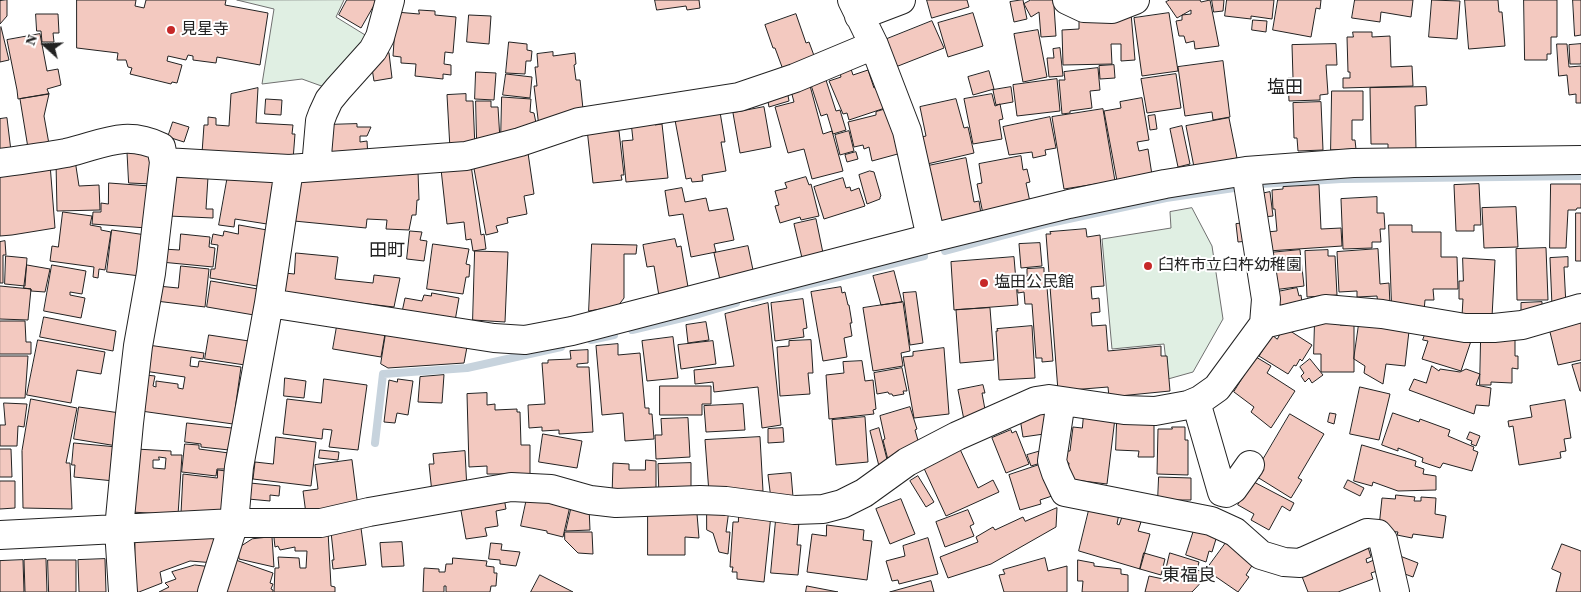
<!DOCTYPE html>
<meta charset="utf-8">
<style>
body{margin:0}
#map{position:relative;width:1581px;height:592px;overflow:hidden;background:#fff;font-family:"Source Serif 4",serif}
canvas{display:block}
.north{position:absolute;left:20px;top:20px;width:50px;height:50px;-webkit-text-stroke:4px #fff;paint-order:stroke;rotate:290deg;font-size:14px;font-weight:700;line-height:20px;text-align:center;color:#222}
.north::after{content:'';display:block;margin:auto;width:18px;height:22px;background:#222;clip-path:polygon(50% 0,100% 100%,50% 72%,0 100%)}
</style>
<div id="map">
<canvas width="1581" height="592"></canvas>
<div class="north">N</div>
</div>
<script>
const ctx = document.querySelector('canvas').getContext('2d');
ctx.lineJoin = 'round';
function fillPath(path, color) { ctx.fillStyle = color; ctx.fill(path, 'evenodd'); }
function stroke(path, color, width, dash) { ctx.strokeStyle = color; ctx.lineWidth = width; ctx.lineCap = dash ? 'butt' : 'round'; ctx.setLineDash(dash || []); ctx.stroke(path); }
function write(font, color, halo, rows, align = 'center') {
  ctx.font = font + ' "Source Serif 4","Noto Sans JP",serif'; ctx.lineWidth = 4; ctx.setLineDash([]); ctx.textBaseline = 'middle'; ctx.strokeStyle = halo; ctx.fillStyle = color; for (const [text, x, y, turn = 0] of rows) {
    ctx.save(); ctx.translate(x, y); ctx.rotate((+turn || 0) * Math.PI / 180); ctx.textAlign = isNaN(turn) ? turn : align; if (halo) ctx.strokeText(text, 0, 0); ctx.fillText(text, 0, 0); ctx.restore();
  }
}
const green = new Path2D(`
 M344,0L336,17L370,38L327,88L302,79L262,84L274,9L237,0Z
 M1192,208L1212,246L1223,319L1193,372L1168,379L1164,344L1112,349L1102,239L1171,228L1170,212Z`);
const stream = new Path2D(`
 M1261,184L1341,179L1581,176
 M945,251L1050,223L1166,198L1234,188
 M753,298L924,256
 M632,330L699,314L736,303
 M591,340L614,335
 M375,443L383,374L467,368L561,347`);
const building = new Path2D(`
 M7,0V16L0,24V1Z
 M77,0H136L135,6L144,8L146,0H226L225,5L268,13L260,65L217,57L216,63L193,60V56L188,55L186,60L168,56L167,61L182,65L177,83L172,82L171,84L130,74L132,68L128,67L126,60H117L118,53L77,48Z
 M347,0H377L361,28L339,15Z
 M655,0H699L700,8L687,10L686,6L657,10Z
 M927,0H967L969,7L932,18Z
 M1023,0L1027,19L1014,22L1010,2Z
 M1031,0H1054L1057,4L1054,6L1056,36L1041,37L1039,12L1031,17L1024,4Z
 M1170,0H1200L1201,2L1210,0L1219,46L1195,49L1194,41L1186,43L1184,36H1179L1176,21L1182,20V15L1191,14V10L1177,18L1166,2Z
 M1212,0H1224L1223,11L1214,12Z
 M1227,0H1274L1272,19L1251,16V19L1225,16Z
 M1278,0H1321L1320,9L1316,8L1311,37L1273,30Z
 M1355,0H1413L1411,17L1381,12L1380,22L1352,18Z
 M1432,0L1460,1L1457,39L1429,37Z
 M1465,0H1498L1499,12H1502L1505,46L1469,49Z
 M1524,0H1557V37H1551V54H1547V60H1525Z
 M1573,0H1581V35L1575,36Z
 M419,10L435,11V15L456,17L453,53L445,52L444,64L451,65V75L443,74V79L415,76L416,64L401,63V57L393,56L396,12L419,14Z
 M973,13L983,46L948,57L938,23Z
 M1131,13L1135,60L1121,61V44H1111L1112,64L1063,65L1062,30L1079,29V22Z
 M1169,13L1178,71L1142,76L1134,18Z
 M36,14H58L59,33H53L54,42H42L41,31H37Z
 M796,14L806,43L809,42L816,61L785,75L775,48H773L765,25Z
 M469,15L491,16L489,44L467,42Z
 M1253,20L1267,21L1266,32L1252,30Z
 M932,21L944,48L893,68L882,41Z
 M1,27L9,60L0,62V28Z
 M1038,30L1047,77L1023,82L1014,34Z
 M1353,32H1372V37L1390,36L1391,67L1412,66L1413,86L1343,88V78H1350V72H1348L1347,37H1353Z
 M40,34L47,71L58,69L61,85L47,89L49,94L18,99L17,90L7,40Z
 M509,42L527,44V50L532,51L531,61H526L525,74L506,73Z
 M1336,44L1337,65H1326L1328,94L1320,95V100L1289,101L1288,78H1293L1292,45Z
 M1557,44H1567L1569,67L1581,66V103H1576V94L1569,95L1567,75L1559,76Z
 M1581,44V64H1570L1569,45Z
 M1060,48L1063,76L1049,77L1047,58H1054L1053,49Z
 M553,52V56L575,53L576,64L574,65L576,80H580L583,109L581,112L556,115V122L539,127L534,86H537L535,67H538L537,54Z
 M389,53L392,78L374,81L371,62L378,55Z
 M1223,61L1230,117L1213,120L1212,112L1185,116L1178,67Z
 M1114,65L1115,78L1100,79L1099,66Z
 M1098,68L1100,90L1090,91L1092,108L1070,111V113L1062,114L1059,80H1065L1064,72Z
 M851,69L853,75L868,70L874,88L878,86L885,108L849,120L847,113L843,114L829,81L841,77L840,73Z
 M989,71L994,89L973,95L968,77Z
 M476,72L496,73L494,100L475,99Z
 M506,74L532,77L530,98L503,95Z
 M1176,74L1181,108L1147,113L1141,79Z
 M825,77L836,111L840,110L846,130L833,134L827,114L821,116L810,82Z
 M1057,79L1060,111L1017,116L1013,85Z
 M809,82L823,134L832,131L843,171L812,179L804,149L788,153L775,107L794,102L790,87Z
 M1011,87L1013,102L996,105L993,90Z
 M1426,87L1427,105L1415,106L1416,149H1388V144H1371L1370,88Z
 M258,88L256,123L293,125L292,134H295L293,160L202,153L204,125H208V117L216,118V125L229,126L231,94Z
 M787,90L789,101L769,107L767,96Z
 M1332,91H1363V120H1352V140H1355L1356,149L1331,150Z
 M49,94L44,116L49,144L28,148L20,99Z
 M466,94V101H473L475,148L450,149L447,95Z
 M992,94L995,106L1000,104L1003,119L999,120L1002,139L973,144L964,99Z
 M502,97L531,99L530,112L534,113L537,128L501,140Z
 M1142,98L1149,140L1137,142L1139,151L1148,149L1152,175L1117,181L1104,111L1121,108L1120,102Z
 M266,99L282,100L281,115L265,114Z
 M956,99L964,128L968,127L974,153L923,165L917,138L926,136L920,107Z
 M476,101H491V107H498L500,140L477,141Z
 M1321,102L1323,150L1298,151L1297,138H1294L1293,103Z
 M764,107L771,147L740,153L733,113Z
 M893,107L905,152L872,161L869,147L864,149L863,145L854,147L848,122L876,115V112Z
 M1103,109L1115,181L1064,189L1052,117Z
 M720,112L725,142H721L726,171L702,175L703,181L692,182L691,178L686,179L675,120Z
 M1155,115L1157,129L1150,130L1148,116Z
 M1050,117L1056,148L1045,150L1046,155L1033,158L1032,152L1009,155L1003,127Z
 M7,118L11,151L0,152V119Z
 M1229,118L1237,158L1194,167L1186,126Z
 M654,119L655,125L662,124L668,178L626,182L622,141L633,140L631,122Z
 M173,122L189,127L184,142L168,137Z
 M357,124V127H371L367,136H360V142L367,141L368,157L320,158L323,125Z
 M611,126L612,131H619L624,175H621L622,180L593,183L587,129Z
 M1182,126L1190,164L1178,167L1170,129Z
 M849,131L854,151L840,155L835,135Z
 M127,145L152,151L151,184L129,183Z
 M856,152L858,159L847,162L845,155Z
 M528,153L534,194L524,196L527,214L507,218L508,223L496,226L498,232L486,235L473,163Z
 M1021,156L1023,170L1027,169L1030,182L1026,183L1030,202L983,214L977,184L982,183L979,164Z
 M966,158L974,202L979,201L981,214L935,224L923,167Z
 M75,160L79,186L99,185L100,210L57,211L56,162Z
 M50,164L55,228L12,235L0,236V171Z
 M471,165L481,235L484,234L486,249L473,251L471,239L466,240L464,222L447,224L441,169Z
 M418,171L419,200H417L416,215H412L409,230L386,229L387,220L367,219L366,228L294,221L301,180Z
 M870,171L874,172L881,196L880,197V199L867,204L859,175Z
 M170,175L208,177L206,209H213V218L168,216Z
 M228,175L275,180L267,224L235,219L234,227L219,225Z
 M806,177L809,185L811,184L819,216L801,220L800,217L780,223L775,206L779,205L775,191L787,188L785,183Z
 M843,178L846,188L850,187L851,191L859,188L865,206L824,219L814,187Z
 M109,183L150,186L147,228L92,224L93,212H101V203L108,204Z
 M1479,184L1481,225H1474V231H1456L1454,185Z
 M1551,184H1581V208H1577L1576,210H1568L1566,248H1550Z
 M1319,185L1321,229L1341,228L1342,246L1268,251L1267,232L1277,231L1275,209H1273L1272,190L1283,189V187Z
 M682,188L685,202L706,198L709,211L727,208L734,240L714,244L716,252L691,257L683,214L669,216L665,191Z
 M1270,192L1273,216L1263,217L1260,194Z
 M1377,197V213H1384L1385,229H1380L1381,242H1372V248L1343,249L1341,199Z
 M1516,207L1518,247L1484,248L1482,208Z
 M63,212L92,216L90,225L101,227V230L111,232L105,270L99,269L98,278L93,277L94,267L50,261L52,246L58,247Z
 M1576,213H1581V261H1576Z
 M816,219L823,253L802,258L794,224Z
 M1246,223L1248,241L1238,242L1236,224Z
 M239,225L267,230L257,286L210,278L211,269H215L218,245L211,244L213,234L223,236L224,231L238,234Z
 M1389,225H1412V232H1441V257H1457L1458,289H1433L1434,300H1425L1424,311L1392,307Z
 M1086,229L1087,237L1100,235L1104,286L1091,287L1092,299L1099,298L1100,312L1091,313L1092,326L1106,325L1108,351L1161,346V356H1167L1170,391L1109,397L1108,387L1058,391L1046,234H1051L1050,232Z
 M112,230L146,235L140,276L107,272Z
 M410,231L422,232L420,240L427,241L424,261L407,259Z
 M181,234L210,237L209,247L215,248L213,267L161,262L163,249L179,250Z
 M675,239L677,247L681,246L688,287L659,296L654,266L647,267L643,245Z
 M5,241L6,255H3V283H0V242Z
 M1040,243L1042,266L1021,268L1019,244Z
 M433,244L469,249L466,264L470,265L469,277H466L463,294L427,289Z
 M592,244L637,245L636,254H624V298L618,306L589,311Z
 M748,246L753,270L720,280L714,253Z
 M1546,248L1548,300H1517L1516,249Z
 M1378,249L1380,284L1389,283L1390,305L1378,306L1377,296L1357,297V291L1339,292L1337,252Z
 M1300,250L1304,286L1273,290L1268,253Z
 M1328,250V256H1335L1337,295L1307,297L1305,251Z
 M475,251L508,252L505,322L473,320Z
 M296,253L338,257L335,279L373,283L374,275L400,278L394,307L282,294L285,273L294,274Z
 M6,256L27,258L25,286L5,284Z
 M1014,257L1018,305L954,310L951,262Z
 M1568,257V267H1564L1566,306H1552L1550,258Z
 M1463,258L1495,260L1492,317L1462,316L1463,299H1459V281H1463Z
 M27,265L50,269L45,292L31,291V289L24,288Z
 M52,265L86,271L82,294L70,292V295L85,298L81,318L44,311Z
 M181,266L209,269L205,307L156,301L158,286L178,288Z
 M1044,268V275H1046L1053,361L1042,362V358H1036L1032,304H1025L1024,292L1018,293L1017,281L1026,280L1025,277L1027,276V269Z
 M894,271L902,302L881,305L873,276Z
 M211,281L258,289L254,315L207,307Z
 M0,286L31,289L28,320L0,319Z
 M841,287L842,293L845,292L848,305H849L852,323H850L852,336L844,338L847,357L823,361L811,292Z
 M1297,288L1299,296L1301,295L1303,310L1276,315L1272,293Z
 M916,292L923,343L910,345L903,293Z
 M432,293L459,298L455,321L402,312L405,298L422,301L424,295L431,296Z
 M803,299L807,328L803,329L804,337L775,341L771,303Z
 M903,302L910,351L901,353L903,366L873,371L863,308Z
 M1542,302V315L1521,316V303Z
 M768,303L781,425L762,428L758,387L714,392L713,382L695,384L694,370L734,366L725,314Z
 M990,308L994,360L960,363L956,310Z
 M44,317L116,331L113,351L40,337Z
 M1360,317L1409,331L1405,366L1386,364L1383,384L1364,373L1365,366L1354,359Z
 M1315,320H1341L1340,325H1354V372H1321V354H1314Z
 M1581,320V360L1558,365L1549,328Z
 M0,321H25L26,342H31V354H0Z
 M706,322L709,340L688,343L686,325Z
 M337,326L385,334L381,357L333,349Z
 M1032,326L1035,378L999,380L996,331H998L997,329Z
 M1284,327L1312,345L1302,361L1300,359L1296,366L1294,365L1288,374L1259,356L1272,335L1277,339Z
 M1426,332L1471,341L1461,371L1422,359L1428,341L1423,340Z
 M386,333L467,347L464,363L388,368L381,364Z
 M209,335L249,341L245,365L205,359Z
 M673,337L678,378L647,381L642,341Z
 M1481,339H1515V356H1518V369L1512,368V383L1491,382V385H1480Z
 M38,340L105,352L101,374L77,370L71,403L27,395Z
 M811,340L813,373H808L810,394L780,396L777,347L789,346V341Z
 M713,341L716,364L681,369L678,345Z
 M618,344V355L640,353L645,408H649V414H652L654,439L625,441L623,413L602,415L596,346Z
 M148,345L204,353L203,359L191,357L190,366L198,367L199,361L241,367L233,424L141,411L146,375L155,376L153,386L156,387V381L178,384V388L183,389L185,377L144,371Z
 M944,348L949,414L914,418L903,357L913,356V352Z
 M588,350V363L577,364V367H589L593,432L559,434V430L542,431V427L529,428L528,405L545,404L542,363H548V360L571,359L570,351Z
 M0,356H28L25,398H0Z
 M1256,357L1271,366L1267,373L1295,391L1271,428L1251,412L1254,407L1234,392Z
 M1310,359L1323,375L1312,383L1309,378L1305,382L1301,376L1304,373L1300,367Z
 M862,361L865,381L873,380L876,409L873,410L874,414L829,419L826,375L844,373L843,362Z
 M1581,363V391H1580L1572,365Z
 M1432,366L1439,371L1440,369L1460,372L1466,369L1480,374L1476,385L1491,388L1489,406L1476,405L1474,414L1409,390L1414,379L1426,383Z
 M902,368L907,391H903L904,394L893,396L892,394H889L888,392L877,394L874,373Z
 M444,375L442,403L418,402L420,377Z
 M285,378L306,381L304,398L284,396Z
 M324,379L367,385L358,450L329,447L332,430L323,429L322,439L283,434L287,399L321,403Z
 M398,379L413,381L408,415L397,413L395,423L384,422L389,380L397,382Z
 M983,385L985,393H982L986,415L965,425L958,390Z
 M660,386H711V404H702V415H660Z
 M1360,387L1390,394L1379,440L1350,434Z
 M487,393V405L495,404V410L517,409V412H520L521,445H530V474H487V466L469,467L467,394Z
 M31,399L77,408L66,463H70L72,509L23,508L22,451Z
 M1565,400L1571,438L1564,439L1566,451L1560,452L1561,458L1519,465L1513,426L1509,427L1508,421L1532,417L1530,406Z
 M4,403L27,404L24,427L18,426L17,446H0V425H5Z
 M743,404L745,430L706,432L704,406Z
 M1055,406L1051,433L1023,437L1019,412Z
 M79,407L120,413L117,446L74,439Z
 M910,407L917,429L915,430L919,444L889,464L883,440L885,439L880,416Z
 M1330,413L1336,414L1334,424L1328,422Z
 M1393,413L1419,422L1420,419L1450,430L1448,436L1474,447L1473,450L1478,452L1472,471L1443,463L1440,468L1422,462L1423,458L1398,448V451L1382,445Z
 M1084,414L1115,418L1107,484L1067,479L1069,463L1063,462L1065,451H1070L1073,427L1082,428Z
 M1290,414L1324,434L1298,478L1302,480L1291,498L1254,475Z
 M865,417L868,462L836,465L832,420Z
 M688,418L690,457L656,459L655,435H662L661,419Z
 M1117,422L1154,423V457H1138L1139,451L1116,450Z
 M187,423L232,428L229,450L201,447V444L185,442Z
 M1172,427H1185V440H1188V475L1157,474L1158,429H1172Z
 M783,428L784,442L768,443V429Z
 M879,428L889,467L880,470L870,431Z
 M1011,430L1012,433L1016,431L1029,464L1006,473L992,438Z
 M1470,432L1480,436L1476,446L1471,444L1472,441L1467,439Z
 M543,434L582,441L577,468L539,462Z
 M276,437L316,442L311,486L253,479L255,462L273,464Z
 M760,437L763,491L709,493L705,440Z
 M74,443L117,447L114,481L74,477L75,465H72Z
 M185,444L199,445V449L229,453L227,469H217L216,476L182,472Z
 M1362,445L1416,461L1415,466L1424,469L1423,474L1436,476V490L1398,491L1373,482L1372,486L1354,481Z
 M959,447L978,488L993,480L999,492L946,516L922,464Z
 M0,449H11L12,477H0Z
 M136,449L171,451V455H182L178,515L132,512ZM159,457L166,458L165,469L153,468V460H159Z
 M320,450L339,452L338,460L319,458Z
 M465,451L467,490L432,493L429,464H434L433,454Z
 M1041,451L1044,462L1031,466L1027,455Z
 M352,460L358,507L306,514L303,491L318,489L315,465Z
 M646,460L656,461V497L612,496L613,463L629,464V470H645Z
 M691,463V496L659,498L658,464Z
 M1042,464L1052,496L1040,500L1041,504L1020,510L1009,475Z
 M218,470L226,471L222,515L181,513L183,474L217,478Z
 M791,473L793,497L771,499L768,475Z
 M918,476L934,502L926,507L910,481Z
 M1159,477L1191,478V500H1158Z
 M1348,480L1364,488L1360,496L1344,488Z
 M0,481H15V508L0,509Z
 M1252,481L1294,503L1290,511L1282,506L1269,530L1251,520L1254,514L1238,505Z
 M250,483L280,486L279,496L270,495V501L248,499Z
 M1396,495L1415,497L1414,501H1421V497L1436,498L1435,514L1446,516L1443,538L1413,534L1412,538L1397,535L1398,532L1387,531L1379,527L1382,498L1395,499Z
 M504,498L506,509L496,511L498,526L485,528L487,536L466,539L460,505Z
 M527,498L570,506L563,537L547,533V531L521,526Z
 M901,499L915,534L890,544L876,509Z
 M572,505L589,507L590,530L566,531Z
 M1090,506L1119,514L1117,524L1119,525L1122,517L1141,522L1138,531L1150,534L1140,569L1079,551Z
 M707,508L729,510L726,532H730L728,554L719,552L713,533L707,530Z
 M1057,508L1056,527L991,564L948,578L940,557L978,542L976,537L993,527L995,530L1023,517L1025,521Z
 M968,510L974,524L970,526L974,536L945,547L936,522Z
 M739,512L771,515L764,582L737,579V572H732L733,567H730L733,522H738Z
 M648,514H697L699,538L685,537V555H648Z
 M776,520L799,522L797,545H801L798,575L771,573Z
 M827,525L864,530L863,540L872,541L867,580L807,572L812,534L826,536Z
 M1195,527L1225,533L1222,541L1216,539L1212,552L1209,551L1206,562L1186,555Z
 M361,528L366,565L333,569L332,560H334L331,532Z
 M328,531L331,586L335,587V592H274L275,568H279L278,557L299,558L300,568H306L307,551H295V547L280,550L278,546L275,547L274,538Z
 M565,532H592L593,554L578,553L565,540Z
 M216,537L215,563L190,561L160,572L162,583L139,592H134L135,539Z
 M272,537L274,567L239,559L238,548L252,539Z
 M928,538L938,574L899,584L898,580L892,581L886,561L905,556L903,546Z
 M1228,540L1253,564L1246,575L1249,577L1238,592L1206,570Z
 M402,542L404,566L382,567L380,543Z
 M491,543L502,544L501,550L520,552L516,566L500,564V560L489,559Z
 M1562,544L1581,551V592H1556L1561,573L1552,569Z
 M1368,547L1371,557L1366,559L1367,563L1376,559L1380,570L1371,573L1373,579L1338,592H1308L1301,574Z
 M1144,553L1165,559L1161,575L1140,569Z
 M1170,553L1199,562L1197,570L1209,574L1192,592H1145L1149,576L1163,579Z
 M1400,556L1418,563L1413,577L1394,570Z
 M230,558L273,573L270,583L273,584L271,589L273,590V592H219Z
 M453,558L487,561L486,566L494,567V573H497L496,586H491L490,592H446V586H444V592H423L424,568L439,569V572H445L446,564H452Z
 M1045,558L1048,571L1067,566V592H1004L999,575L1005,574L1003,570Z
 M46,559L47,592H25L24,560Z
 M105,559L106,592H79L78,560Z
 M23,560L24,592H0V561Z
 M48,560H76V592H49Z
 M1078,560L1094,563V566L1121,569V574L1128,575V592H1082L1083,581H1078Z
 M195,565L212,567L203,592H159L169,587L165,583L176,579L172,572Z
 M540,575L573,592H531Z
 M931,581L934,592H890Z
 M807,586L838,592H806Z`);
const minor = new Path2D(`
 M852,0L874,45L907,131L931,238
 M1067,0L1084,8L1112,9L1135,0
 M859,16L901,0
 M164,162L289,169L466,156L520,142L579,122L739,97L795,78L874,45
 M0,163C22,160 44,157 66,153C102,145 124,129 161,147L164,162L151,273L138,346L129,423L119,529L123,592
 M316,167L320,121L323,113L329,100L338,89L373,50L380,37L390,0
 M269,303L494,338L525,340L572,331L931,238L1069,204L1165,184L1246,171L1353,163L1581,160
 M1264,324L1325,309L1382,314L1465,328H1494L1522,325L1581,308
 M1061,401L1052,461L1056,473L1065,492L1211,521L1235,532L1261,555L1284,562L1300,563L1367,533L1378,534L1383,540L1395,592
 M1196,402L1222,492L1226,493L1233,489L1250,465
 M0,535L234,523H321L369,512L511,487L551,489L590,500L616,503L700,500L726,501L794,510L823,509L842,504L864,493L907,462L957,436L1036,401L1049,399L1124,410L1155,411L1188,405L1200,400L1217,388L1264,324L1266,299L1246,171
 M212,592L234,523L239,467L269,303L289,169`);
const markers = [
 [171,30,5,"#c62828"],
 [1148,266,5,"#c62828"],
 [984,283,5,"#c62828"]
];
const poiNames = [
 ["見星寺",181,30],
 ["臼杵市立臼杵幼稚園",1158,266],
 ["塩田公民館",994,283]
];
const neighbourhoodNames = [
 ["塩田",1285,88],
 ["田町",387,251],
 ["東福良",1189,576]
];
fillPath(green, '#e0efe3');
stroke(green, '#6f6f6f', 1);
stroke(stream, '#c7d3dd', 8);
fillPath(building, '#f3c9c0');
stroke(building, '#222', 1);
stroke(minor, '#222', 30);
stroke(minor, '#fff', 28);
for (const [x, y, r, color] of markers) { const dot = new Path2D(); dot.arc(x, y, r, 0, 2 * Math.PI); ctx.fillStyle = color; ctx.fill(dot); stroke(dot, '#fff', 2); }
write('16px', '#222', '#fff', poiNames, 'left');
write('18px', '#222', '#fff', neighbourhoodNames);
</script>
